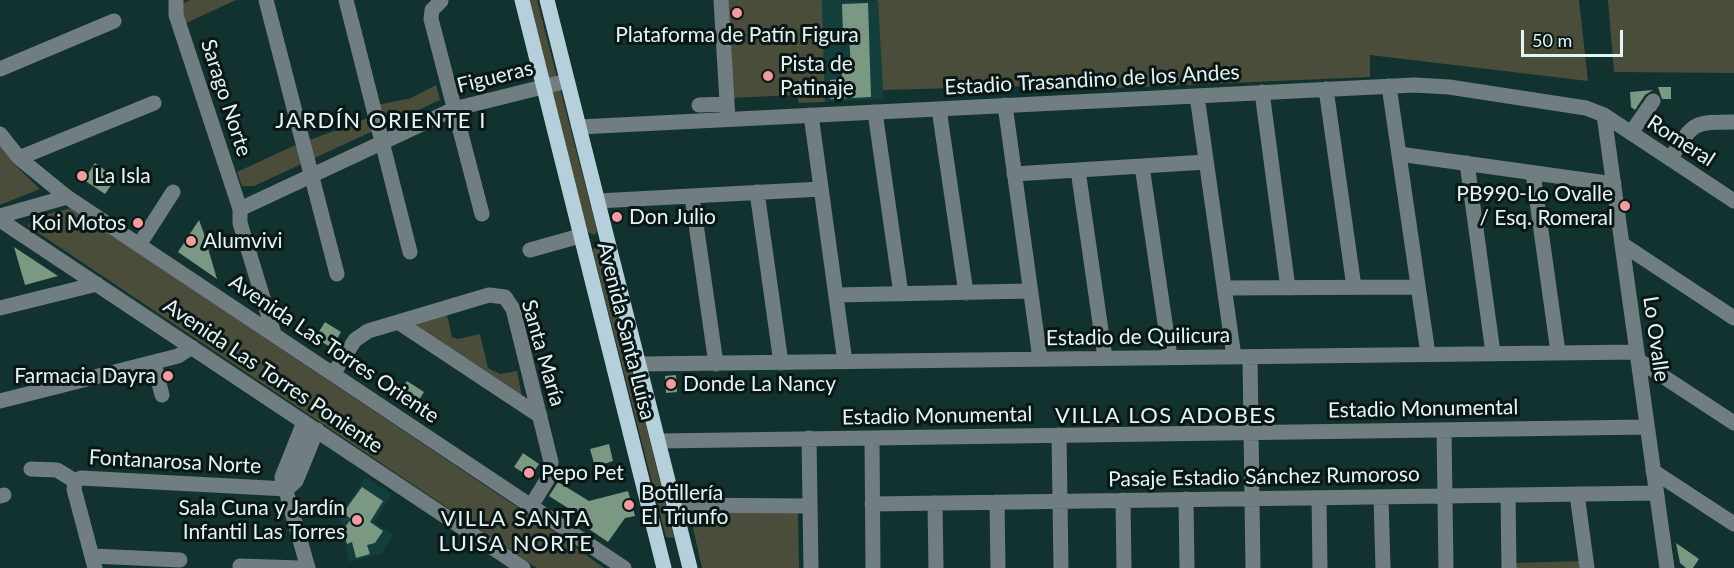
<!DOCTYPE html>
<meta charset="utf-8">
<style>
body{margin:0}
#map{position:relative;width:1734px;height:568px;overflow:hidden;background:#11322f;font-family:Lato,sans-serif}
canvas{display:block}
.scale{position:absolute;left:1521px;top:30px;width:102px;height:27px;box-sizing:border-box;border:3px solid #e3f5f3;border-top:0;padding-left:8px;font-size:18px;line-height:21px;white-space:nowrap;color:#e3f5f3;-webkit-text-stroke:4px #0a1716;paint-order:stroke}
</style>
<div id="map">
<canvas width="1734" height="568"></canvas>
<div class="scale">50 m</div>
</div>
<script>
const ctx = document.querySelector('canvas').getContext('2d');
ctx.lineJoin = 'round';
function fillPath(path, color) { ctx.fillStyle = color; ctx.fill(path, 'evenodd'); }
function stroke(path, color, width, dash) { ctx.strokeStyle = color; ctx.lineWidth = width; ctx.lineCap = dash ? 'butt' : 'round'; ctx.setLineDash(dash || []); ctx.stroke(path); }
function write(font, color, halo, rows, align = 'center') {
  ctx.font = font + ' Lato,sans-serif'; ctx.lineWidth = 6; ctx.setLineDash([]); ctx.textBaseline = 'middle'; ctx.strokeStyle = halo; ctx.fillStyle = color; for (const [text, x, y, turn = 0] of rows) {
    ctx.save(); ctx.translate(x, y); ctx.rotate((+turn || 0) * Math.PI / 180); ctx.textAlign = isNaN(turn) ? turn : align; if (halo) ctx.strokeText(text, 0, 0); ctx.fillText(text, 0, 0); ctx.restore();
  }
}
const built = new Path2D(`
 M822,0L878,1L884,99L825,102Z
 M365,477L392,494L374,522L393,534L381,554L349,562L339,517Z`);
const green = new Path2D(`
 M190,0H236L184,24L178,6Z
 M525,0H537L595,223L597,232L594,235L588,232Z
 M725,0H822L825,102L799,103L797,95L730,98Z
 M874,0H1579L1588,81L1370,55V77L1070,90L1069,85L883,90L878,1Z
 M1608,0H1734V73L1614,72Z
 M436,85L440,100L254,186H242L237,172L291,147L379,114L377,105L411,98Z
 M0,145L13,163L40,189L0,205Z
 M71,208L553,531L604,568H537L28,226L32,218Z
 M601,245L674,538L666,537L593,252V249Z
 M447,315L452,337L458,339L480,334L488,368L500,374L517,371L522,397L411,323Z
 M689,510H798L799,568H702Z
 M1581,561L1582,568H1513V563Z`);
const building = new Path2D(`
 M868,3L871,97L830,99V80L842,79V71H851L849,32L843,33L842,4Z
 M1658,87H1671V99H1662Z
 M1653,90L1645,95L1635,110L1631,107L1630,92Z
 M95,163L116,178L105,194L84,180Z
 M199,220L203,231L217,279L178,252Z
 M14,247L58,276L25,285Z
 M325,322L341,332L332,348L315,338Z
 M676,375L677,392L666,393L665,376Z
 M407,381L424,392L416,405L398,394Z
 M609,444L613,461L595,467L590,449Z
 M523,453L539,464L530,477L514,467Z
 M558,482L589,501L628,491L635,516L625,518L608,542L589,529L593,524L549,496Z
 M362,487L383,501L370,522L383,531L375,543L367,545L370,554L356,558L352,542L347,544L343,530L351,519L343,513Z
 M1676,543L1699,559L1693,568H1686L1680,563Z`);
const minor = new Path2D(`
 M176,0V15L240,209V223L274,334
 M266,0L337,274
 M346,0L410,252
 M721,0L728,119
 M441,1L432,10L431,19L482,214
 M0,69L114,21
 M1389,86L1428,354
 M1326,89L1354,287
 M1262,92L1288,288
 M1197,96L1234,357
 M699,105L727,104
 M1005,105L1040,359
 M939,109L966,293
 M875,112L901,294
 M811,115L845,362
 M1604,115L1667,568
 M579,127L1414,85L1449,87L1586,108L1604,115L1734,201
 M1631,133L1653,101
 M0,134L19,158L67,197L624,568
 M1399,154L1614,184
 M19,158L154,103
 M1670,159C1694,123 1690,122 1734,122
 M1467,163L1493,353
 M1142,166L1170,357
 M1078,170L1105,358
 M1533,173L1558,352
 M1014,174L1206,162
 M757,192L781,363
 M692,196L716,364
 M598,201L821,189
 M240,209L454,109L567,81
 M0,216L67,197
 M0,220L523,568
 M1622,244L1734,318
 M139,245L173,192
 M530,250L580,236
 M1224,288L1418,287
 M836,295L1030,291
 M0,308L97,284
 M398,322L540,416
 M1250,357L1253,568
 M1638,360L1734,423
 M154,363L162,395
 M640,364L1637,352
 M333,374L355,340L368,331L489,295L505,297L513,309L551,462L547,480L531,506
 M0,401L178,356L192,347
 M304,422L282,477L308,568
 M1444,430L1446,568
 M1059,435L1061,568
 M809,438L811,568
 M872,438L873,568
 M659,441L1647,427
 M31,469L57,470L75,481
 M1653,471L1734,524
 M75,481L81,478L287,489
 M75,481L74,489L95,568
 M287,489L296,481L317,430
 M1577,494L1587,568
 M1508,495L1509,568
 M0,496L4,495
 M1381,497L1383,568
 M1319,498L1320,568
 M1186,499L1187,568
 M1123,500L1124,568
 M997,502L998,568
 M935,503L936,568
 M872,504L1656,493
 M675,505L810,506
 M92,556L180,560
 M240,566L300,568`);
const major = new Path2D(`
 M522,0L664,568
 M547,0L690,568`);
const markers = [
 [737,13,6,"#f59b9f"],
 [768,76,6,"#f59b9f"],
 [82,176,6,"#f59b9f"],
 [1625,206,6,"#f59b9f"],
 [617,217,6,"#f59b9f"],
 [138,223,6,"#f59b9f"],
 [191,241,6,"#f59b9f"],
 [168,376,6,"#f59b9f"],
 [671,384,6,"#f59b9f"],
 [529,473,6,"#f59b9f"],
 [629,505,6,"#f59b9f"],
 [357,520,6,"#f59b9f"]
];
const poiNames = [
 ["Plataforma de Patín Figura",737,35,"center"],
 ["Pista de",780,64],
 ["Patinaje",780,88],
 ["La Isla",94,176],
 ["PB990-Lo Ovalle",1613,194,"right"],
 ["/ Esq. Romeral",1613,218,"right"],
 ["Don Julio",629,217],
 ["Koi Motos",126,223,"right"],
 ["Alumvivi",203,241],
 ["Farmacia Dayra",156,376,"right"],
 ["Donde La Nancy",683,384],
 ["Pepo Pet",541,473],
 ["Botillería",641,493],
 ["El Triunfo",641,517],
 ["Sala Cuna y Jardín",345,508,"right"],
 ["Infantil Las Torres",345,532,"right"]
];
const streetNames = [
 ["Figueras",495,77,-14],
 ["Estadio Trasandino de los Andes",1092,80,-3],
 ["Sarago Norte",226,98,72],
 ["Romeral",1681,141,33],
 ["Avenida Santa Luisa",626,331,76],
 ["Estadio de Quilicura",1138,337,-1],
 ["Lo Ovalle",1656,339,82],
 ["Avenida Las Torres Oriente",334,349,34],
 ["Santa María",543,353,74],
 ["Avenida Las Torres Poniente",273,376,34],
 ["Estadio Monumental",1423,409,-1],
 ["Estadio Monumental",937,416,-1],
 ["Fontanarosa Norte",175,462,3],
 ["Pasaje Estadio Sánchez Rumoroso",1264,477,-1]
];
const neighbourhoodNames = [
 ["JARDÍN ORIENTE I",381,121],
 ["VILLA LOS ADOBES",1166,416],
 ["VILLA SANTA",516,519],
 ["LUISA NORTE",516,544]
];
fillPath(built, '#123f3c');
fillPath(green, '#494d39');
fillPath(building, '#7a9882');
stroke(minor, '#707e82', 15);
stroke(major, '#b5d0da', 15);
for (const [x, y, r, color] of markers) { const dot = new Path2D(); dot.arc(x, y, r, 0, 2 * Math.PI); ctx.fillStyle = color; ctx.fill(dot); stroke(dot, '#0a1716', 2); }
write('21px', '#e3f5f3', '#0a1716', poiNames, 'left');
write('21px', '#e3f5f3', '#0a1716', streetNames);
ctx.letterSpacing = '1.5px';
write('22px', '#e3f5f3', '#0a1716', neighbourhoodNames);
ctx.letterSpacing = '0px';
</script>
